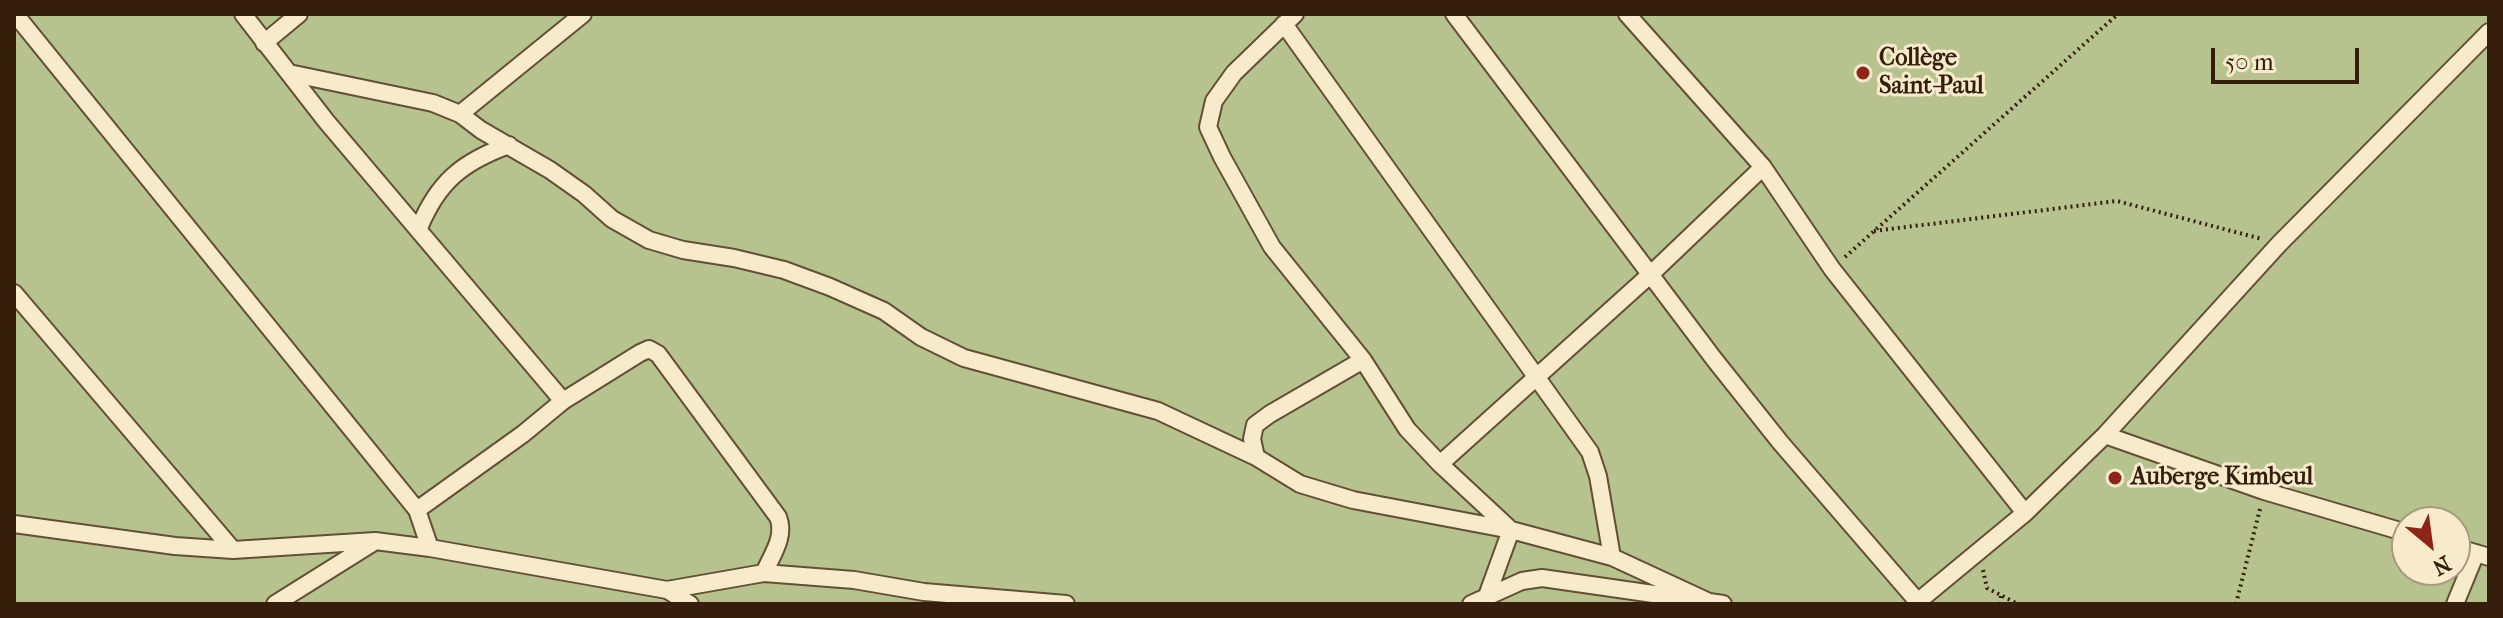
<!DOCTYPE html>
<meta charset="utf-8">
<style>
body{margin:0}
#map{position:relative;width:2503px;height:618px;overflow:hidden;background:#f2e0af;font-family:"IM FELL French Canon",serif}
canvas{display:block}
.frame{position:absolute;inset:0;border:16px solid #351f0c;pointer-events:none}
.north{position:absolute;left:2391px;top:506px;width:80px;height:80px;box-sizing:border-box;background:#f7ebcb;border:2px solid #a9997f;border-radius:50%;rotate:151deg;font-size:22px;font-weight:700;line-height:32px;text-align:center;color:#351f0c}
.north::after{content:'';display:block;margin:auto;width:28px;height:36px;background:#8f2418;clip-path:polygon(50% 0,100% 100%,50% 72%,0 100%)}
.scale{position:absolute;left:2211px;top:48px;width:148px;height:36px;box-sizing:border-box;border:4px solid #351f0c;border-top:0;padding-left:10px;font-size:24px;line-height:28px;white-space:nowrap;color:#351f0c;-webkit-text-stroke:6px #f7ebcb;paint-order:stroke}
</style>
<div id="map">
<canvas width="2503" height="618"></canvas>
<div class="frame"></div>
<div class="north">N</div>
<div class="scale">50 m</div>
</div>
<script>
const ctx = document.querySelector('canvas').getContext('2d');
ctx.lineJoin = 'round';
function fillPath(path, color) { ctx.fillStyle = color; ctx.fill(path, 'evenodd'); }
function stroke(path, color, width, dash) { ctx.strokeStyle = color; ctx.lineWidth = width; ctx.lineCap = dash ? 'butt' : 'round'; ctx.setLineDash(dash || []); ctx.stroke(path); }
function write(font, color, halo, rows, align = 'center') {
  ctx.font = font + ' "IM FELL French Canon",serif'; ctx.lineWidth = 6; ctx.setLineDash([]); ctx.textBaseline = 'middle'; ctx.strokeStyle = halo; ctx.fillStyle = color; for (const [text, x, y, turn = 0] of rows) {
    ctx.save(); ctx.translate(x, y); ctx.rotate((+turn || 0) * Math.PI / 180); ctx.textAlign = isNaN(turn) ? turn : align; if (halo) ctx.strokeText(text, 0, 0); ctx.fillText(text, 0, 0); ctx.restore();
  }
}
const green = new Path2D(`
 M14,14H2489V604H14ZM2407,522H2455V570H2407Z`);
const path = new Path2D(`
 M1874,231L2117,201L2262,239
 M1845,257L2118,14
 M1983,570L1987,588L2018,604
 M2000,604L2001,596
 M2236,604L2261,505`);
const minor = new Path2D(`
 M15,14L417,510L430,548
 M243,14L326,121L563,401L523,434L417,510
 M1295,14L1234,73L1214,101L1208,127L1222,157L1272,247L1363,360L1407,429L1440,464
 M1454,14L1714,359L1780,442L1918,602
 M1627,14L1763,167L1832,269L2025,513
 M1284,24L1590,452L1598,476L1612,557
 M264,43L299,14
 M289,73L433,103L460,114L481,130L550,170L584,194L612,219L649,240L683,250L734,258L784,270L830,287L884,311L921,337L964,358L1158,411L1256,457L1300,484L1353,500L1511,530L1612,557L1707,601
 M460,114L583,14
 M419,228C438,182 462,162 509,145
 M14,293L233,550
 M563,401L640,353L649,349L658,354L778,517C786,536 772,555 764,573
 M2105,435L2279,244L2489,32
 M1256,457L1252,439L1255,425L1270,414L1363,360
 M14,524L175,546L233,550L375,541L430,548L667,590L764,573L854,580L924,592L1066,604
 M2455,547L2489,557
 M667,590L690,604
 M1487,596L1511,530L1440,464L1652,273L1763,167
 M275,604L374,542
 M1471,604L1522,581L1542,578L1723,604
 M1915,604L2025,513L2105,435L2264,491L2407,533
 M2455,604L2476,553`);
const markers = [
 [1863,73,8,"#8f2418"],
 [2115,478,8,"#8f2418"]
];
const poiNames = [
 ["Collège",1879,59],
 ["Saint-Paul",1879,87],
 ["Auberge Kimbeul",2131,478]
];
fillPath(green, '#b6c38f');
stroke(minor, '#644f35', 20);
stroke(path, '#351f0c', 4, [2, 4]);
stroke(minor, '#f7ebcb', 16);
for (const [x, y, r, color] of markers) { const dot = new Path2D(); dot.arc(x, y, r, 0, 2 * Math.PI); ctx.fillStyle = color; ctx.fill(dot); stroke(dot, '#f7ebcb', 3); }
write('bold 24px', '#351f0c', '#f7ebcb', poiNames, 'left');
</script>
